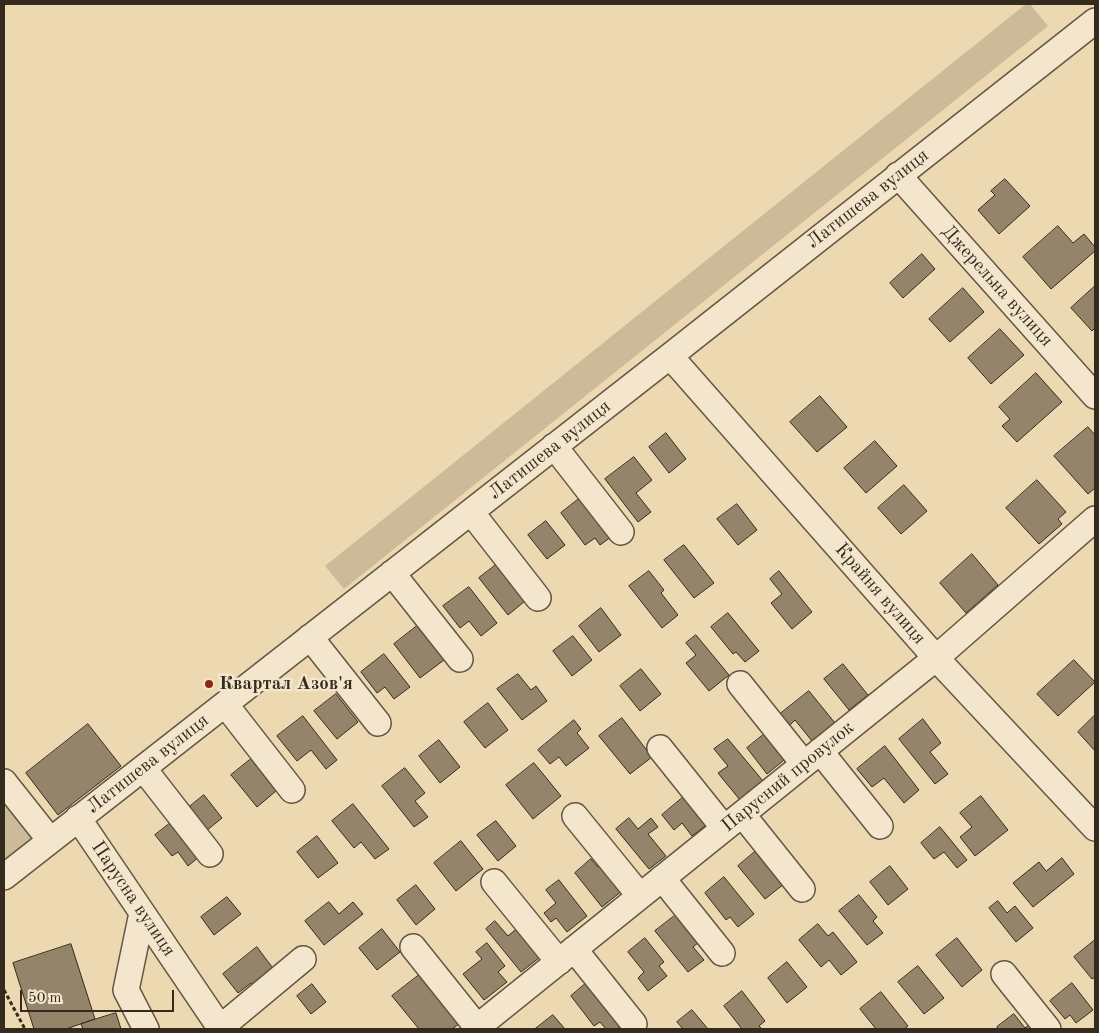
<!DOCTYPE html>
<meta charset="utf-8">
<style>
body{margin:0}
#map{position:relative;width:1099px;height:1033px;overflow:hidden;background:#ecd8b1;font-family:"Old Standard TT",serif}
canvas{display:block}
.frame{position:absolute;inset:0;border:5px solid #352a1e;pointer-events:none}
.scale{position:absolute;left:20px;top:990px;width:154px;height:22px;box-sizing:border-box;border:2px solid #352a1e;border-top:0;padding-left:6px;font-size:15px;line-height:18px;white-space:nowrap;color:#352a1e;-webkit-text-stroke:4px #f3e6cc;paint-order:stroke}
</style>
<div id="map">
<canvas width="1099" height="1033"></canvas>
<div class="frame"></div>
<div class="scale">50 m</div>
</div>
<script>
const ctx = document.querySelector('canvas').getContext('2d');
ctx.lineJoin = 'round';
function fillPath(path, color) { ctx.fillStyle = color; ctx.fill(path, 'evenodd'); }
function stroke(path, color, width, dash) { ctx.strokeStyle = color; ctx.lineWidth = width; ctx.lineCap = dash ? 'butt' : 'round'; ctx.setLineDash(dash || []); ctx.stroke(path); }
function write(font, color, halo, rows, align = 'center') {
  ctx.font = font + ' "Old Standard TT",serif'; ctx.lineWidth = 5; ctx.setLineDash([]); ctx.textBaseline = 'middle'; ctx.strokeStyle = halo; ctx.fillStyle = color; for (const [text, x, y, turn = 0] of rows) {
    ctx.save(); ctx.translate(x, y); ctx.rotate((+turn || 0) * Math.PI / 180); ctx.textAlign = isNaN(turn) ? turn : align; if (halo) ctx.strokeText(text, 0, 0); ctx.fillText(text, 0, 0); ctx.restore();
  }
}
const green = new Path2D(`
 M1026,4H1030L1048,26L344,589L325,566Z
 M4,793L38,835L4,862Z`);
const building = new Path2D(`
 M1005,179L1030,206L999,234L978,210L995,195L991,191Z
 M1058,226L1073,243L1084,234L1095,247V251L1051,289L1023,257Z
 M922,254L935,269L903,298L890,283Z
 M1095,286V328L1092,331L1071,308Z
 M963,288L984,312L950,342L929,319Z
 M1000,329L1024,355L991,384L968,358Z
 M1036,373L1062,402L1017,442L1002,426L1010,419L999,407Z
 M820,396L847,427L817,452L790,422Z
 M1088,427L1095,435V488L1088,494L1054,456Z
 M666,433L686,459L669,473L649,447Z
 M875,441L897,466L866,493L844,468Z
 M634,457L652,480L636,493L651,512L638,522L605,479Z
 M1037,480L1066,512L1058,519L1062,524L1039,544L1006,508Z
 M904,485L927,511L901,534L878,508Z
 M580,498L611,537L600,545L595,538L585,545L561,513Z
 M737,504L757,530L738,545L717,519Z
 M546,521L565,545L547,559L528,535Z
 M684,545L714,583L694,598L664,560Z
 M972,554L998,585L966,613L940,583Z
 M501,561L525,601L508,615L479,578Z
 M649,571L664,590L661,593L678,615L662,628L629,586Z
 M779,571L812,612L792,629L771,603L782,594L770,579Z
 M469,587L497,623L481,636L469,621L460,628L443,606Z
 M601,608L621,635L599,652L579,626Z
 M728,613L759,651L745,662L736,652L733,654L711,627Z
 M417,626L444,660L420,678L394,644Z
 M696,635L729,675L709,691L686,663L696,655L686,643Z
 M573,636L592,660L572,676L553,651Z
 M384,654L410,687L394,699L385,687L377,693L361,672Z
 M1074,660L1095,682L1058,716L1037,694Z
 M843,664L868,695L849,710L824,679Z
 M641,669L661,694L640,711L620,686Z
 M518,674L531,690L536,686L547,701L522,720L497,689Z
 M809,691L835,723L812,741L795,720L790,725L780,714Z
 M336,694L358,722L337,739L314,711Z
 M488,703L508,730L485,748L464,722Z
 M1095,715V751L1078,732Z
 M303,716L337,760L326,769L311,750L297,761L277,736Z
 M622,718L652,757L630,774L599,736Z
 M923,719L941,743L930,752L948,774L935,784L899,739Z
 M574,720L581,729L577,733L589,748L566,766L559,757L550,764L538,750Z
 M88,724L121,766L58,815L26,773Z
 M768,731L789,756L767,774L747,748Z
 M728,739L763,781L740,800L718,773L728,766L714,749Z
 M439,740L460,767L440,783L419,756Z
 M885,746L919,790L904,803L884,778L872,787L857,769Z
 M251,759L276,791L257,807L231,775Z
 M534,763L561,796L533,819L506,785Z
 M405,768L425,793L415,801L428,817L414,827L382,786Z
 M687,794L710,822L692,836L682,823L674,830L662,815Z
 M204,795L222,818L206,831L188,808Z
 M981,796L1008,830L975,856L960,837L972,827L960,813Z
 M353,804L389,849L375,859L361,842L354,848L332,821Z
 M629,818L638,829L651,818L658,827L648,834L666,856L649,869L616,829Z
 M173,821L200,856L188,866L178,852L172,856L155,835Z
 M496,821L516,846L498,861L477,835Z
 M940,827L967,860L957,868L944,852L934,859L921,843Z
 M317,836L338,863L318,878L297,852Z
 M461,841L483,869L456,891L434,863Z
 M757,850L784,884L765,899L738,866Z
 M1062,858L1074,874L1033,907L1013,883L1039,862L1046,871Z
 M591,859L598,867L602,864L623,890L602,907L575,873Z
 M890,866L908,889L888,905L870,882Z
 M724,877L754,914L738,927L730,917L726,920L705,893Z
 M559,880L587,916L567,932L556,918L551,922L544,913L556,903L546,890Z
 M416,885L435,909L416,925L397,900Z
 M859,895L877,917L873,921L883,933L867,945L839,911Z
 M227,897L241,914L214,935L201,917Z
 M998,901L1007,913L1015,906L1033,928L1016,942L989,908Z
 M329,902L339,914L353,902L363,914L324,945L305,921Z
 M677,914L699,942L693,947L704,960L688,972L655,931Z
 M495,921L508,936L521,925L544,954L521,972L486,929Z
 M818,924L828,936L833,932L857,962L841,975L829,960L821,967L799,940Z
 M382,929L400,952L377,970L359,948Z
 M645,938L664,962L659,966L667,976L648,991L638,978L644,972L628,952Z
 M957,938L982,970L962,987L936,955Z
 M1095,940V977L1092,979L1074,957Z
 M487,943L505,966L498,972L507,982L484,1000L463,974L482,959L476,952Z
 M71,944L95,1019L66,1029H34L13,963Z
 M257,947L275,971L254,988L251,983L238,993L223,974Z
 M787,962L807,987L787,1003L768,978Z
 M918,966L944,998L924,1014L898,982Z
 M423,972L463,1021L452,1029H419L392,996Z
 M590,980L625,1023L617,1029H606L600,1022L594,1026L571,996Z
 M1072,983L1093,1010L1076,1023L1070,1015L1065,1019L1050,1001Z
 M312,984L326,1002L311,1014L297,996Z
 M742,991L765,1021L759,1026L762,1029H742L724,1006Z
 M881,992L908,1026L904,1029H876L860,1009Z
 M692,1010L708,1029H683L677,1022Z
 M116,1013L121,1029H83L81,1024Z
 M1014,1014L1025,1028L1031,1023L1036,1029H999L997,1027Z
 M553,1015L565,1029H535Z`);
const path = new Path2D(`
 M4,990L25,1029`);
const minor = new Path2D(`
 M898,175L1095,396
 M670,356L936,658L1095,828
 M554,446L621,532
 M471,512L538,598
 M392,573L460,659
 M310,637L378,723
 M740,684L804,764
 M225,704L292,790
 M660,748L724,828
 M820,751L880,826
 M143,768L210,854
 M4,782L50,840
 M742,814L802,889
 M575,816L640,896
 M78,818L221,1029
 M4,877L670,356L1095,21
 M662,878L722,953
 M494,882L559,962
 M142,913L126,990L146,1029
 M413,947L477,1027
 M574,949L634,1024
 M1004,974L1048,1029
 M220,1028L303,959
 M475,1029L936,658L1095,519`);
const markers = [
 [209,684,5,"#8f2418"]
];
const streetNames = [
 ["Латишева вулиця",868,199,-38],
 ["Джерельна вулиця",997,286,48],
 ["Латишева вулиця",550,450,-38],
 ["Крайня вулиця",880,594,49],
 ["Латишева вулиця",148,764,-38],
 ["Парусний провулок",788,777,-39],
 ["Парусна вулиця",133,899,56]
];
const poiNames = [
 ["Квартал Азов'я",219,684]
];
fillPath(green, '#cdba98');
fillPath(building, '#94846a');
stroke(building, '#352a1e', 1);
stroke(minor, '#635643', 28);
stroke(path, '#352a1e', 3, [4, 2.5]);
stroke(minor, '#f3e6cc', 25);
for (const [x, y, r, color] of markers) { const dot = new Path2D(); dot.arc(x, y, r, 0, 2 * Math.PI); ctx.fillStyle = color; ctx.fill(dot); stroke(dot, '#f3e6cc', 2); }
write('19px', '#352a1e', '#f3e6cc', streetNames);
write('bold 19px', '#352a1e', '#f3e6cc', poiNames, 'left');
</script>
